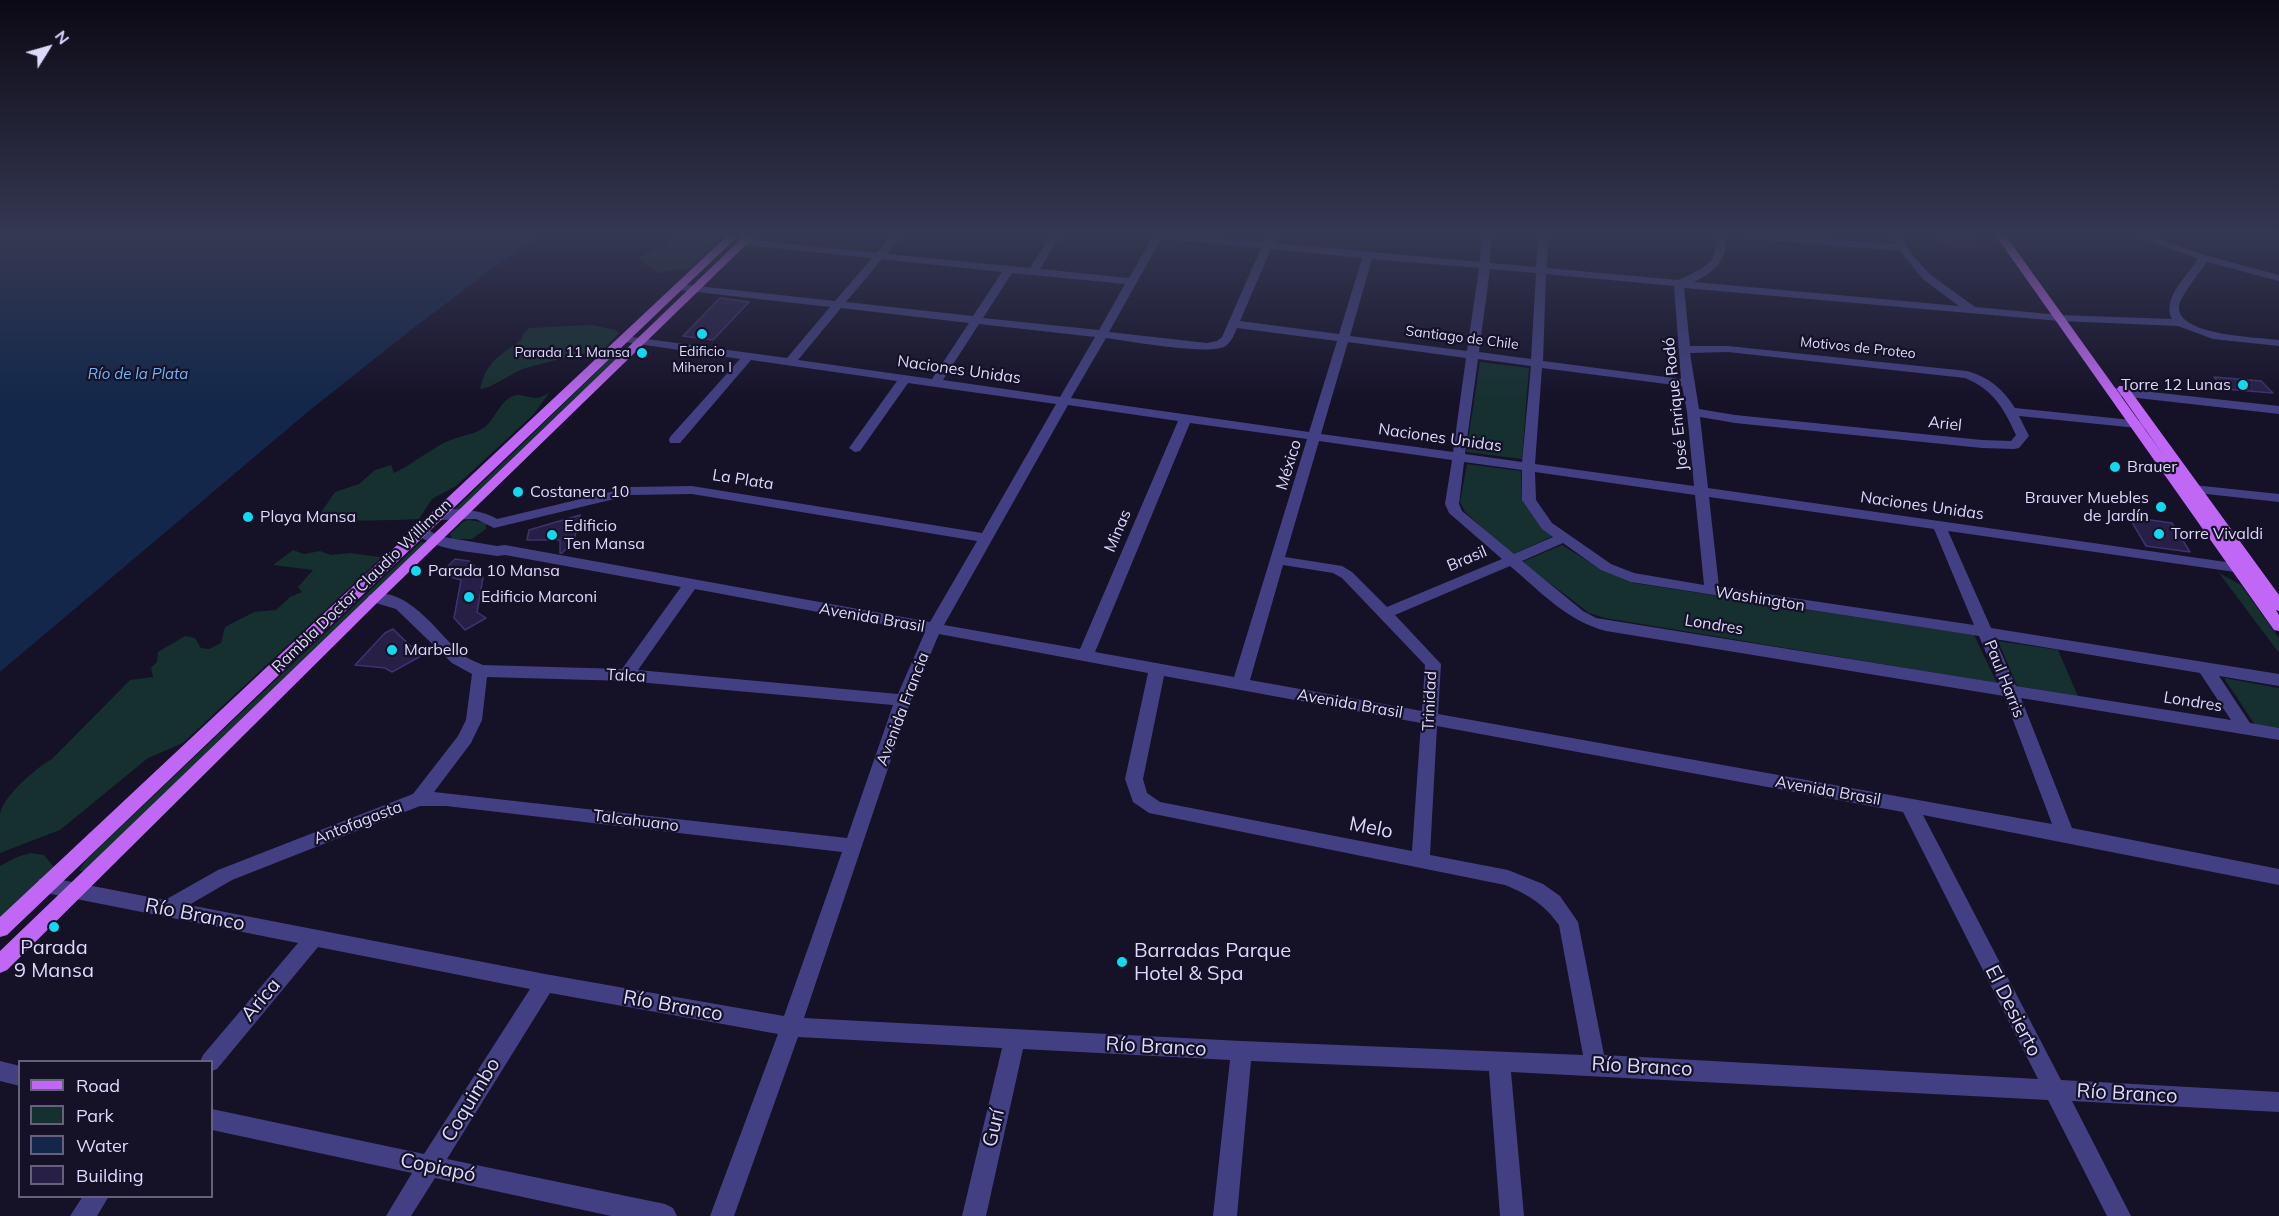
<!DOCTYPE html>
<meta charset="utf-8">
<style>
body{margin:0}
#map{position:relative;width:2279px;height:1216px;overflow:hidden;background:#151127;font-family:Mulish,sans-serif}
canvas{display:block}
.legend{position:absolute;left:18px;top:1060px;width:195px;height:138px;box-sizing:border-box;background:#151127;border:2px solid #65617d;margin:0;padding:8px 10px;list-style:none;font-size:18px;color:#ddd9fd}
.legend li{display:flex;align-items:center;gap:12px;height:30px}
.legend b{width:30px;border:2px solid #65617d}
.north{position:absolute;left:18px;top:18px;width:60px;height:60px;-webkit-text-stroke:4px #151127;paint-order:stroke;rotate:53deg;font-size:16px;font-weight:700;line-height:24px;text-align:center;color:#ddd9fd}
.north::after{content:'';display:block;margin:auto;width:21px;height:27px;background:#ddd9fd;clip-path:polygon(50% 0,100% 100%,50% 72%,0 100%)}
</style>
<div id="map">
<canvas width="2279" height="1216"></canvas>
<ul class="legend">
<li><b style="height:8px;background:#c068f5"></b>Road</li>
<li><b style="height:16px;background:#15302f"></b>Park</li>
<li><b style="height:16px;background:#12274a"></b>Water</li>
<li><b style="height:16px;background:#271f46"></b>Building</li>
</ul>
<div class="north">N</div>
</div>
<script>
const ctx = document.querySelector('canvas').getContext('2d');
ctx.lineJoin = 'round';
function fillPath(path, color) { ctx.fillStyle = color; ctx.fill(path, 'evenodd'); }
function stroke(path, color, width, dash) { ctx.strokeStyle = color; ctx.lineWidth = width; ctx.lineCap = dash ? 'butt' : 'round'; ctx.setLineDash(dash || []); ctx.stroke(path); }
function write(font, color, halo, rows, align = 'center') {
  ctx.font = font + ' Mulish,sans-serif'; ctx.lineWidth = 4.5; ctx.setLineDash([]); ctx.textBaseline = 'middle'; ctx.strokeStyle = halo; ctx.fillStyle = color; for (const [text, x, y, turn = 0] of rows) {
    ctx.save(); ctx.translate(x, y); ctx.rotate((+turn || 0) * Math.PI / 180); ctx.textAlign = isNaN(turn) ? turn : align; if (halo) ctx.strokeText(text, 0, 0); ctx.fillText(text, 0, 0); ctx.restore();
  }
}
const green = new Path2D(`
 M676,236H714L715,243L689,268L657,273L638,258C650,248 665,248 676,236Z
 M592,325L615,330L619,333L601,352L579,354L522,369L489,387L480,389C487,359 501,356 522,339L523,334L529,328Z
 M619,350L626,351L462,509L454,510Z
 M1480,362L1529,368L1522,459L1466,452Z
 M549,393L534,414L456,486L432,499L419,519C405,520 327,522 320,519L322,511L335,492L359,484L375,470L391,465L394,473C413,464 427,451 446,442C458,436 474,435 485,427C495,419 500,401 513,396C521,393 528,398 536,398C540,398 545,395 549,393Z
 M1467,464L1521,471L1522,500L1539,523L1553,536L1512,555L1465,512L1460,502Z
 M469,520L486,523V529L472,539H452L450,534L464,521Z
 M421,542L426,543L84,871H79L86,860Z
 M1562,545L1601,569L1634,583L1974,635L1997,683L1605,618L1589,613L1522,562Z
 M293,550L304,554L320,551L331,555L350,553L380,557L379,560L183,743L148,758L60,830L0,853C0,840 0,826 0,814C3,796 37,767 52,759L130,680L153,677L151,668L157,662L158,652L185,636L195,638L201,648L209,649L221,643L225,627L254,612L276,610L290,597L302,592L298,587L313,570L273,565Z
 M2219,573L2241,585L2279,638V653Z
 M1998,641L2058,650L2078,696L2017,686Z
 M2224,678L2279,688V728L2255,725Z
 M30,853L44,855L54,867L0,918V866L17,857Z`);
const water = new Path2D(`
 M0,236H536L416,326L310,410L0,672Z`);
const building = new Path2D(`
 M1940,236H1967L1975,248L1947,246Z
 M720,298L749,302L713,340L683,336Z
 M2214,377L2261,381L2273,393L2225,389Z
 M580,515L574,541L562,553H560V540H527L529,530Z
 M2129,517L2172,523L2190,552L2146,546Z
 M455,559L469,561L480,571L483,578L477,612L486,618L465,630L454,618L461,580L440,574Z
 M393,629L421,656L392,672L385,668L355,665L385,633Z`);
const minor = new Path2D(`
 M891,236H901L887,254L1030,268L1050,236H1060L1040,269L1129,278L1153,236H1190L1264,243L1267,236H1275L1274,243L1480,262L1481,236H1491L1490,263L1536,267L1538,236H1548L1547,268L1679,280L1701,269L1712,260L1716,246L1715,236H1725C1729,260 1714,272 1694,282L1959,306L1924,280L1900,251L1752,239L1747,236H1788L1896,244L1891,236H1901L1913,256L1931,275L1975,307L2060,315L2172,319C2161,300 2187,275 2198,259L2136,236H2150L2208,256L2279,275V281L2207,262C2200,272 2181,295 2179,306C2176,336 2258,337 2279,340V346L2213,339L2178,326L2060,321L1684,288L1690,346H1728L1967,371C1989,377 2003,389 2015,408L2151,422L2153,425L2147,429L2019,416L2029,436L2019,448L2014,449L1982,448L1735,423L1700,417L1708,488L2254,566L2256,569L2249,574L1948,531L1991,628L2279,674V686L2219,676L2250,723L2279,728V740L2021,698L2072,828L2279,869V885L1923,815L2061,1080L2279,1092V1112L2072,1101L2131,1216H2107L2048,1100L1511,1072L1524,1216H1500L1489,1071L1251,1061L1237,1216H1213L1230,1060L1023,1049L986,1216H962L1002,1048L798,1037L734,1216H710L778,1034L550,993L447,1159L665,1204L673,1208L677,1216H611L435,1178L411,1216H386L412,1173L212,1130V1109L424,1154L530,989L318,947L217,1069L212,1071V1062H200L203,1055L298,943L46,893L39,891L37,885L39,879L46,877L165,900L218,870L413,794L458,736L466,720L472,674L452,663L396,609L369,601L367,598L369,595C407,584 437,633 462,654C468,659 476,662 483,665L622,669L681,587L505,555L497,556C474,552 430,550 415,532L417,529H427L438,536L497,546L505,545L930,622L977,541L692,494L631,495L494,528L476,519L439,520L432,516C444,504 484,510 497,519L631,487L692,486L982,533L1056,404L908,383L860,451L855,452L849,448L897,381L751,360L680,443H670L669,440L670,437L740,359L625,342L619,339L625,336L787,358L830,307L679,290L674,287L679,284L835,301L872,258L744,245L739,242L744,239L877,253ZM1161,239L1261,248L1222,337L1217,341L1207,343L1109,332ZM1271,249L1362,258L1339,334L1240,321ZM882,259L1002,272L973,316L846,302ZM1372,259L1479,268L1467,351L1350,336ZM1490,269L1536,273L1531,359L1479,352ZM1012,273L1125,284L1099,330L983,318ZM1546,274L1674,286L1681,379L1543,361ZM841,308L969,323L932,379L798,360ZM979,324L1095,337L1060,397L943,380ZM1237,328L1337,341L1309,432L1071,398L1106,338C1129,341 1205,355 1224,347C1231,343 1234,335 1237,328ZM1348,342L1466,358L1453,452L1321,434ZM1728,352L1965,378C1994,390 2004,409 2016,435L2011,441L1982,440L1735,415L1699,409L1690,353ZM1478,359L1531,366L1522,462L1465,454ZM1542,368L1682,386L1687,412L1694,486L1535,464ZM1068,405L1178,421L1080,649L944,625ZM1190,423L1307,439L1234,677L1095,652ZM1319,441L1452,460L1445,504L1449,513L1502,559L1387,607L1352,572L1342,566L1285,557ZM1464,462L1522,470V500L1542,529L1553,537L1514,554L1462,511L1459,504ZM1535,472L1695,495L1704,585L1634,573L1611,564L1552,523L1536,500ZM1709,497L1934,529L1974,625L1719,587ZM1563,543L1601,570L1631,582L1979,636L1999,683L1596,618L1583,611L1522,561ZM1283,565L1333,573L1342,578L1425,665L1422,711L1250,680ZM1510,566C1540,591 1567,621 1606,631L2004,696L2052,824L1438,714L1441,664L1395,615ZM695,589L925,632L898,694L638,670ZM939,634L1148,673L1125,779L1133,802L1149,813L1505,885C1529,895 1544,904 1559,925L1583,1055L1241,1041L804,1018L911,700ZM1995,639L2200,673L2231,720L2016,686ZM1164,676L1421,723L1412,851L1160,802L1147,793L1143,779ZM487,677L626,681L893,705L847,838L434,792L471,743L482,720ZM1437,726L1903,812L2038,1079L1604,1055L1578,922L1560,896L1543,884L1508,870L1430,855ZM420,806H446L842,852L784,1016L545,974L189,905L232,880Z
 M2115,388L2279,406V414L2111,395L2109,392Z
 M2184,484L2279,494V502L2179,491L2177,488L2179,485Z
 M0,1061L20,1066V1086L0,1081Z
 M83,1196H109L97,1216H70Z`);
const major = new Path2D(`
 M727,236H738L7,935L0,937V917Z
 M744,236H755L379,601L7,970L0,973V951Z
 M1996,236H2006L2164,456L2117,389L2119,386H2127L2279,595V611L2276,610L2279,615V631L2274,630Z`);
const markers = [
 [702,334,6,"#12d9f0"],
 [642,353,6,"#12d9f0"],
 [2243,385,6,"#12d9f0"],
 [2115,467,6,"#12d9f0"],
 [518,492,6,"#12d9f0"],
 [2161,507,6,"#12d9f0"],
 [248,517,6,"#12d9f0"],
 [2159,534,6,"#12d9f0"],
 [552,535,6,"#12d9f0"],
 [416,571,6,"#12d9f0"],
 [469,597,6,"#12d9f0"],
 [392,650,6,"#12d9f0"],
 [54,927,6,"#12d9f0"],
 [1122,962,6,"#12d9f0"]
];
const farStreetnames = [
 ["Santiago de Chile",1462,338,7],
 ["Motivos de Proteo",1858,348,6]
];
const farPoinames = [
 ["Edificio",702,352],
 ["Miheron I",702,368],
 ["Parada 11 Mansa",630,353,"right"]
];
const farWaternames = [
 ["Río de la Plata",138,374]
];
const streetNames = [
 ["Naciones Unidas",959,370,8],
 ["José Enrique Rodó",1676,404,-96],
 ["Ariel",1945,424,6],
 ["Naciones Unidas",1440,438,8],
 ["México",1289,465,-73],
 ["La Plata",743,480,9],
 ["Naciones Unidas",1922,506,8],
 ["Minas",1118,531,-67],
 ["Brasil",1467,559,-23],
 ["Rambla Doctor Claudio Williman",362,586,-44],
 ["Washington",1760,599,9],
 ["Avenida Brasil",872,618,10],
 ["Londres",1714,625,9],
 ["Talca",626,676,3],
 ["Paul Harris",2004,679,68],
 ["Trinidad",1430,701,-87],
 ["Londres",2193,702,9],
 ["Avenida Brasil",1350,704,10],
 ["Avenida Francia",903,709,-69],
 ["Avenida Brasil",1828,791,10],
 ["Talcahuano",636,821,7],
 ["Antofagasta",358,823,-21]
];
const poiNames = [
 ["Torre 12 Lunas",2231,385,"right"],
 ["Brauer",2127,467],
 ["Costanera 10",530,492],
 ["Brauver Muebles",2149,498,"right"],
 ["de Jardín",2149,516,"right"],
 ["Playa Mansa",260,517],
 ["Edificio",564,526],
 ["Ten Mansa",564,544],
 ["Torre Vivaldi",2171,534],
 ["Parada 10 Mansa",428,571],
 ["Edificio Marconi",481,597],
 ["Marbello",404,650]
];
const nearStreetnames = [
 ["Melo",1371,828,11],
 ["Río Branco",195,915,11],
 ["Arica",261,1000,-50],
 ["Río Branco",673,1006,10],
 ["El Desierto",2013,1011,63],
 ["Río Branco",1156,1047,3],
 ["Río Branco",1642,1067,3],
 ["Río Branco",2127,1094,3],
 ["Coquimbo",471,1100,-59],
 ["Gurí",994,1128,-77],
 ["Copiapó",438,1168,12]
];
const nearPoinames = [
 ["Parada",54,948],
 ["9 Mansa",54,971],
 ["Barradas Parque",1134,951,"left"],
 ["Hotel & Spa",1134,974,"left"]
];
fillPath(green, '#15302f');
fillPath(water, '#12274a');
fillPath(building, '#271f46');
stroke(building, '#3f3271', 1.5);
fillPath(minor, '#424082');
fillPath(major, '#c068f5');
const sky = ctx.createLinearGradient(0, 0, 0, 406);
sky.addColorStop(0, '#0c0915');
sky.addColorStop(0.58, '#353852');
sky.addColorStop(1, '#35385200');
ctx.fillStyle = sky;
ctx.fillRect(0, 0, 2279, 406);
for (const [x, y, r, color] of markers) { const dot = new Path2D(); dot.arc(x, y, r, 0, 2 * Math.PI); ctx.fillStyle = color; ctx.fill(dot); stroke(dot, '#151127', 2); }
write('14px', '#ddd9fd', '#151127', farStreetnames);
write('14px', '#ddd9fd', '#151127', farPoinames);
write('italic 15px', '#6eb7f6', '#151127', farWaternames);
write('16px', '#ddd9fd', '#151127', streetNames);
write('16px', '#ddd9fd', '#151127', poiNames, 'left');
write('20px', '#ddd9fd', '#151127', nearStreetnames);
write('20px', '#ddd9fd', '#151127', nearPoinames);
</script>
